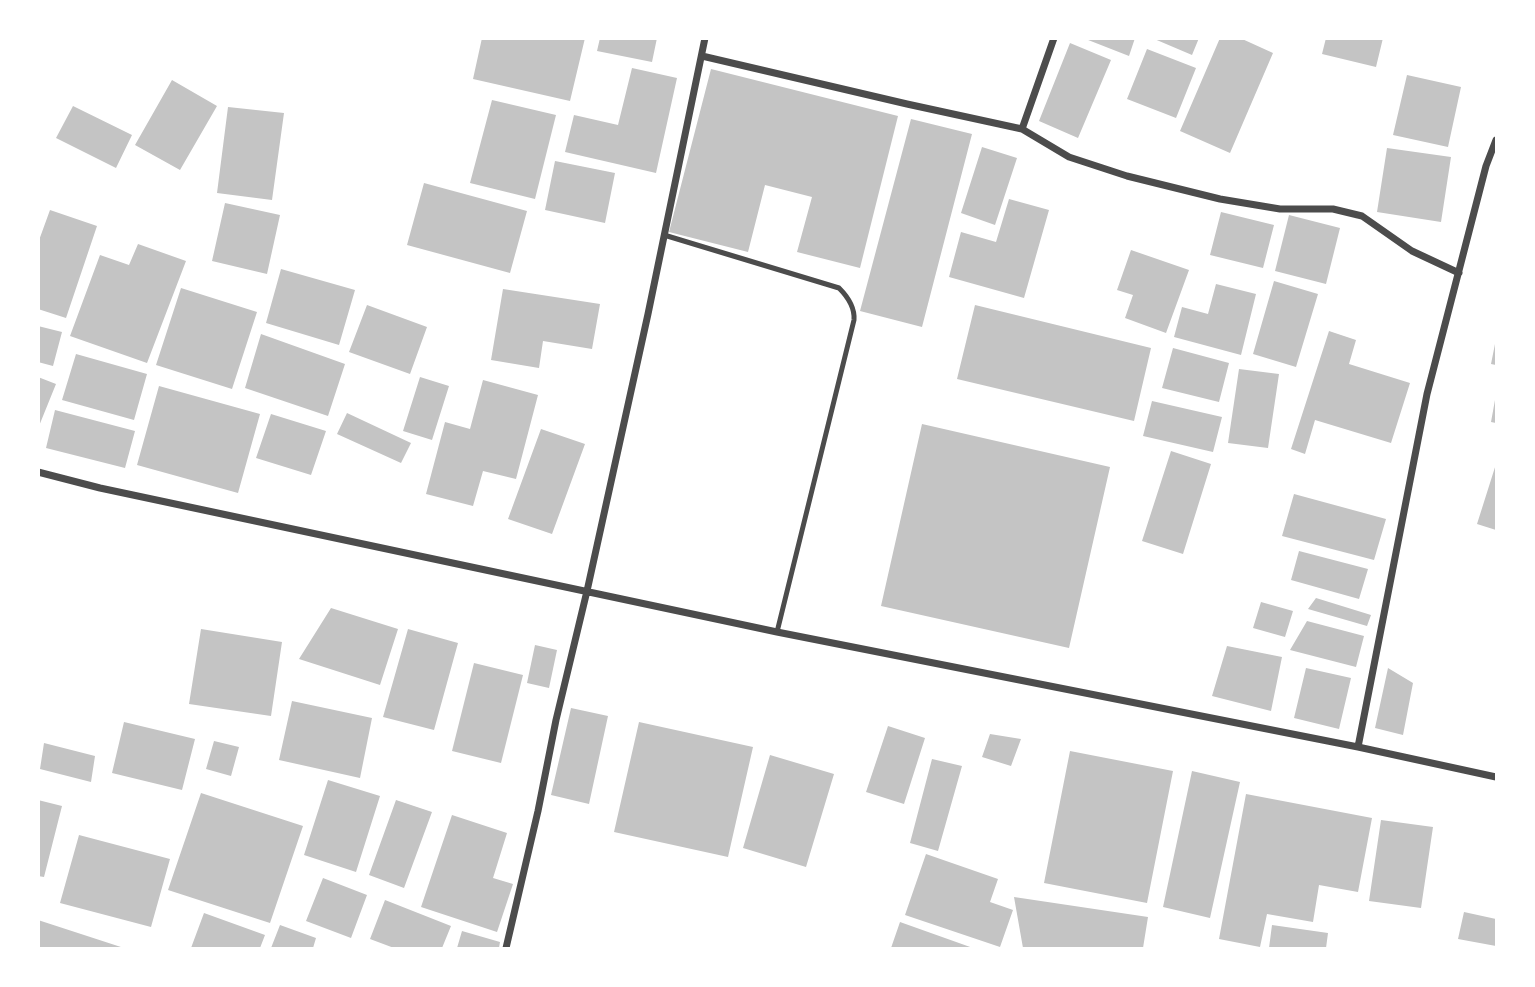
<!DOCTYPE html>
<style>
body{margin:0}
#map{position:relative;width:1535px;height:987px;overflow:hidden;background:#fff;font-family:Signika,sans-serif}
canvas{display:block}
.frame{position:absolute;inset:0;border:40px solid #fff;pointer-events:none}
</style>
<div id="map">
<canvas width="1535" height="987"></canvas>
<div class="frame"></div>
</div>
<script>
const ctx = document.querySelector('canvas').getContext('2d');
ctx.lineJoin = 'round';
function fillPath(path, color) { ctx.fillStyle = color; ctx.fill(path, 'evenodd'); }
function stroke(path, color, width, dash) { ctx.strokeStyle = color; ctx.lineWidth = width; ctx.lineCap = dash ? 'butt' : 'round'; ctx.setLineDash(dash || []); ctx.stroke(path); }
const building = new Path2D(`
 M482,38H585L570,101L473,79Z
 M600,38H657L652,62L597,51Z
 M1083,38H1135L1129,56Z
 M1152,38H1199L1192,55Z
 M1220,38H1240L1273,53L1230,153L1180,131Z
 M1326,38H1383L1376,67L1322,54Z
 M1070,43L1111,60L1078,138L1039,121Z
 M1147,49L1196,68L1176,118L1127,99Z
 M632,68L677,78L656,173L565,152L574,115L618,125Z
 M711,69L898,116L860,268L797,252L812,197L765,185L748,252L669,232Z
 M1407,75L1461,87L1448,147L1393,135Z
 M172,80L217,106L180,170L135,145Z
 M492,100L556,115L535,199L470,183Z
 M73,106L132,135L116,168L56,138Z
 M228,107L284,113L272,200L217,193Z
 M911,119L972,134L922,327L860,311Z
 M982,147L1017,158L995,225L961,213Z
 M1387,148L1451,157L1441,222L1377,212Z
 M555,161L615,173L605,223L545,210Z
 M424,183L527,211L510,273L407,245Z
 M1009,199L1049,210L1024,298L949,277L961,232L996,242Z
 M225,203L280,215L267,274L212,261Z
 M50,210L97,226L66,318L38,309V243Z
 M1221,212L1274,225L1263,268L1210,255Z
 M1289,215L1340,228L1326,284L1275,271Z
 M138,244L186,261L147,363L70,336L100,255L129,265Z
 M1131,250L1189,270L1166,333L1125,318L1133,295L1117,290Z
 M281,269L355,290L339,345L266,323Z
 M1274,281L1318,294L1296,367L1253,354Z
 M1216,284L1256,294L1241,355L1174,337L1182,307L1208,314Z
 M181,288L257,312L232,389L156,365Z
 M503,289L600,304L592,349L543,341L539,368L491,360Z
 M367,305L427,327L410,374L349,352Z
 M975,305L1151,348L1134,421L957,379Z
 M38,326L62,332L53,366L38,362Z
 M1329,331L1356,340L1349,364L1410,383L1391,443L1315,420L1305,454L1291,449Z
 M261,334L345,364L328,416L245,388Z
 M1495,344H1496V365L1491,364Z
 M1173,348L1229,363L1219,402L1162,388Z
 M76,354L147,374L134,420L62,400Z
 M1239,369L1279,374L1268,448L1228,443Z
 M38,377L56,384L39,426H38Z
 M420,377L449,386L432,440L403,431Z
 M483,380L538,395L516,479L483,471L473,506L426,494L445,422L470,429Z
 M159,386L260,414L238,493L137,465Z
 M1495,400H1496V423L1491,422Z
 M1152,401L1222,417L1213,452L1143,436Z
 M55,410L135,431L125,468L46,448Z
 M347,413L411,443L401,463L337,434Z
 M271,414L326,431L311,475L256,458Z
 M922,424L1110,467L1069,648L881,606Z
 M541,429L585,444L552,534L508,519Z
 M1171,451L1211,464L1183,554L1142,541Z
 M1496,464V530L1477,524Z
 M1294,494L1386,519L1374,560L1282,536Z
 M1299,551L1368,569L1359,599L1291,580Z
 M1316,598L1371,615L1367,626L1308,609Z
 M1261,602L1293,611L1285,637L1253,628Z
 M331,608L398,629L380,685L299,659Z
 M1307,621L1364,636L1356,667L1290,650Z
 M201,629L282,642L271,716L189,704Z
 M408,629L458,643L434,730L383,717Z
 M535,645L557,650L549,688L527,683Z
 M1227,646L1282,657L1271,711L1212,696Z
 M474,663L523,675L501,763L452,751Z
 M1306,668L1351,678L1339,729L1294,718Z
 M1388,668L1413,683L1403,735L1375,728Z
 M292,701L372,718L360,778L279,760Z
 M571,708L608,716L589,804L551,795Z
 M124,722L195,739L182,790L112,773Z
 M639,722L753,747L728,857L614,832Z
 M888,726L925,738L904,804L866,792Z
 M990,734L1021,739L1011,766L982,757Z
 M214,741L239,747L231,776L206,769Z
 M44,743L95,756L91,782L40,769Z
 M1070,751L1173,771L1147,903L1044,883Z
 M770,755L834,774L806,867L743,848Z
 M932,759L962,766L938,851L910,843Z
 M1192,771L1240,782L1210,918L1163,907Z
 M328,780L380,796L356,872L304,855Z
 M201,793L303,826L270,923L168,890Z
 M1246,794L1372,818L1358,892L1319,885L1313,922L1267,914L1260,947L1219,939Z
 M38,800L62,806L44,877L38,876Z
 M396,800L432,812L404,888L369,875Z
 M452,815L507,833L493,878L513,884L497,932L421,907Z
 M1381,820L1433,827L1421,908L1369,901Z
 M79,835L170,859L151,927L60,903Z
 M926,854L998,879L990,902L1013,910L1000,947L905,915Z
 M323,878L367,895L351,938L306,921Z
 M1014,897L1148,917L1143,948H1023Z
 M385,900L451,926L442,948H394L370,939Z
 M1464,912L1496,919V946L1458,939Z
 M204,913L265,935L260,948H191Z
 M38,920L124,948H38Z
 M900,922L973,948H891Z
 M280,925L316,938L313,948H271Z
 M1272,925L1328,933L1326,948H1269Z
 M462,931L500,942L499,948H457Z`);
const service = new Path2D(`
 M664,235L839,288C848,297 855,307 854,320L777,632`);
const minor = new Path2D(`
 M702,56L907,104L1022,129L1069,157L1127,176L1220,199L1280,209H1333L1362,216L1412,251L1459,273
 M1022,129L1054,38
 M38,472L100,488L777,632L1358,747L1496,777
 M1358,747L1427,394L1486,166L1496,140
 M506,948L538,811L556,720L587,591L648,314L705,38`);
fillPath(building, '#c4c4c4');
stroke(service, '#4c4c4c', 5);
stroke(minor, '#4c4c4c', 7);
</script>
